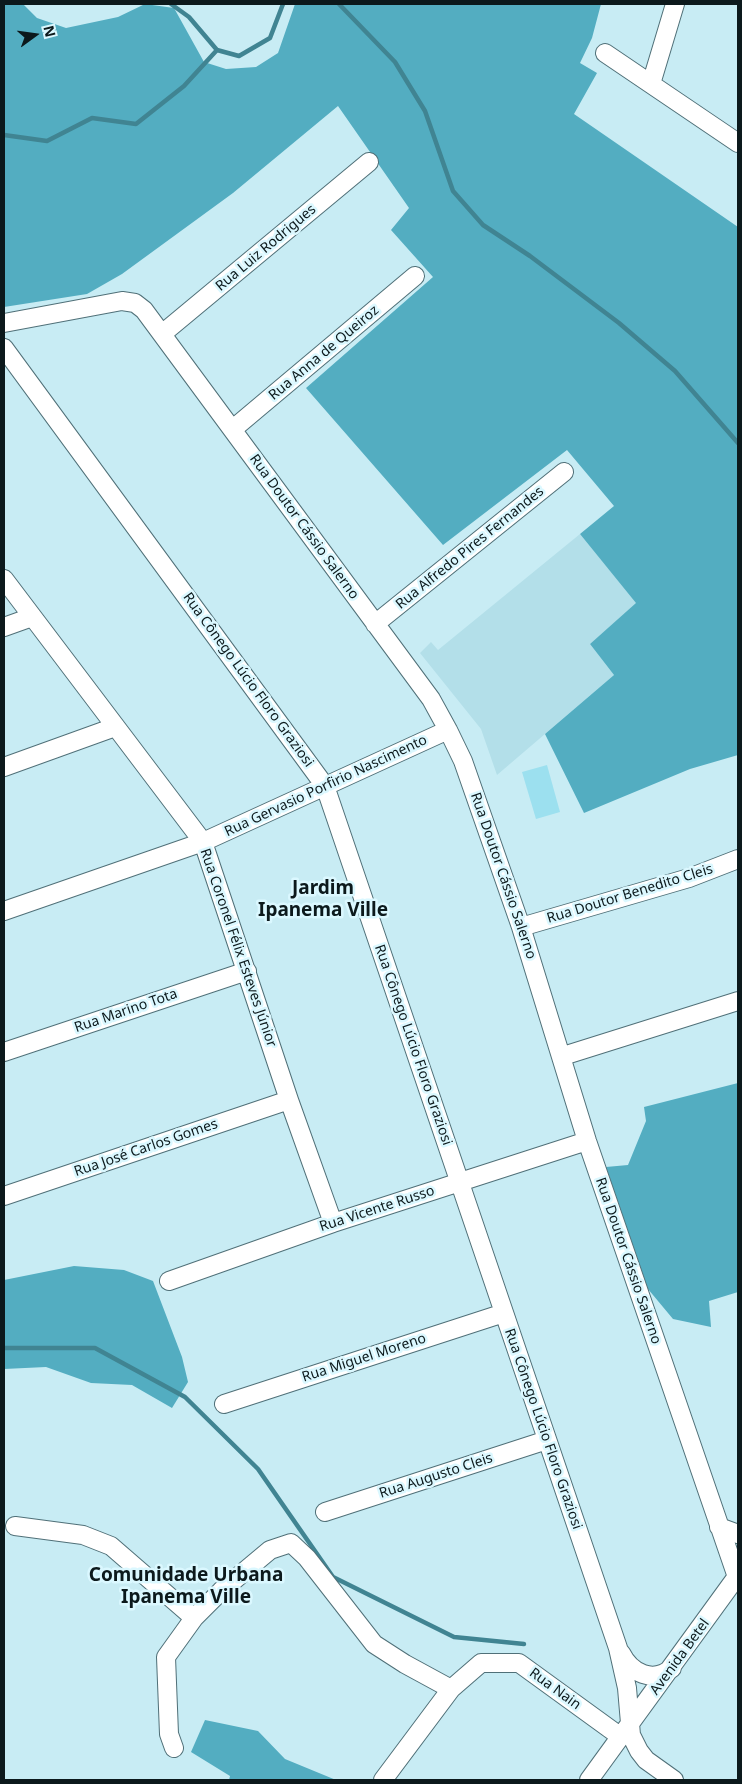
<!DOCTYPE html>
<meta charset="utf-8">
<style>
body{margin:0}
#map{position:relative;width:742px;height:1784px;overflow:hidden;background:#c8ecf4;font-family:"Noto Sans",sans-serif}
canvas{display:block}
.frame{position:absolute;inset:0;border:5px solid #0c191c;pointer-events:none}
.north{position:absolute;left:10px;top:10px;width:50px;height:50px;-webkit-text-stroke:4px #dbf8ff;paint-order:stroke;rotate:76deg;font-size:14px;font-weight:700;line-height:20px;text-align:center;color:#0c191c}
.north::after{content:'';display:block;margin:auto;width:18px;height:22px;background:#0c191c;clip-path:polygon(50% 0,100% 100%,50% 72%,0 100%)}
</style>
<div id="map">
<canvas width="742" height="1784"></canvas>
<div class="frame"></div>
<div class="north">N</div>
</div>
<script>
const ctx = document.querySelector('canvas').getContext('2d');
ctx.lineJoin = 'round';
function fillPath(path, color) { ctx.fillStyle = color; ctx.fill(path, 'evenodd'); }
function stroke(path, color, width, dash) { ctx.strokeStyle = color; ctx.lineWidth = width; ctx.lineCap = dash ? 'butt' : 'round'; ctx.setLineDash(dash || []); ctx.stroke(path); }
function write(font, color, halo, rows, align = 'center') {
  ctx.font = font + ' "Noto Sans",sans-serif'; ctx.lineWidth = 5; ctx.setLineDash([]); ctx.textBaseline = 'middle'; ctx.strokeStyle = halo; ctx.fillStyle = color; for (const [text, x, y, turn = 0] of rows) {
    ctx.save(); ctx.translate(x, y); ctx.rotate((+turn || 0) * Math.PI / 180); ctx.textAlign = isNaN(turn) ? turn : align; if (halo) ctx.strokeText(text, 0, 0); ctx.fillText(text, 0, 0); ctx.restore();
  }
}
const built = new Path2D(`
 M580,534L637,603L590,644L614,675L497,775L481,729L420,653L431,642L438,650Z`);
const green = new Path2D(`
 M547,765L560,812L536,819L522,772Z`);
const forest = new Path2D(`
 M4,4H23L37,18L66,28L118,17L145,4L174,8L204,62L226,69L256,67L278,53L295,4H601L592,38L580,63L597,73L574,114L738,227V755L690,769L584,813L545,734L614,675L590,644L636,603L580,534L614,506L567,450L443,545L306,388L433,277L391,230L409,208L338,106L233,193L122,274L87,294L4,307Z
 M738,1083V1292L709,1301L711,1327L673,1319L648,1289L606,1167L628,1165L646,1121L644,1107Z
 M74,1266L124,1270L153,1281L182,1357L188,1382L172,1408L132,1385L91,1383L46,1367L4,1369V1280Z
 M205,1720L258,1731L285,1759L336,1780H229L230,1776L191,1752Z`);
const stream = new Path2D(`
 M171,4L189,17L217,50L239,56L270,38L283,4
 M339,4L395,62L425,111L453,191L483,225L530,256L619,323L675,371L738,443
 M4,135L47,141L92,118L136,124L184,86L217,50
 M4,1348H95L185,1397L258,1469L333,1577L454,1637L524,1644`);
const minor = new Path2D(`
 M605,53L738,143
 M651,84L675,4
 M4,323L122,301L135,303L144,310L431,699L448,730L463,761L521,927L587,1141L737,1577
 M162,334L369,162
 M4,348L325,786L618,1648L627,1688L631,1735L639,1751L646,1760L674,1780
 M233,429L415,276
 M4,579L203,842L289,1100L333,1223
 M375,624L564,472
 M4,627L32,617
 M4,767L115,727
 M4,911L203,842L448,730
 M521,927L689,878L738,859
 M4,1052L247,971
 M563,1056L738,1001
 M4,1196L289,1100
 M169,1281L333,1223L587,1141
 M224,1404L504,1313
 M325,1512L547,1440
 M15,1526L83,1535L111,1546L194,1618
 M719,1527L738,1534
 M621,1653C631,1673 653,1684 672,1668
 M174,1748L169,1734L166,1657L194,1618L221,1591L270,1550L291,1543L307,1558L374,1644L405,1664L451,1689
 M383,1780L451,1689L481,1663H519L621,1737
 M589,1780L738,1575`);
const streetNames = [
 ["Rua Luiz Rodrigues",266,248,-40],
 ["Rua Anna de Queiroz",324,353,-40],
 ["Rua Doutor Cássio Salerno",304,527,54],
 ["Rua Alfredo Pires Fernandes",470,548,-39],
 ["Rua Cônego Lúcio Floro Graziosi",248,680,54],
 ["Rua Gervasio Porfirio Nascimento",326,786,-25],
 ["Rua Doutor Cássio Salerno",503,876,71],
 ["Rua Doutor Benedito Cleis",630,894,-17],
 ["Rua Coronel Félix Esteves Júnior",238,948,71],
 ["Rua Marino Tota",126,1011,-19],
 ["Rua Cônego Lúcio Floro Graziosi",413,1045,71],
 ["Rua José Carlos Gomes",146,1148,-19],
 ["Rua Vicente Russo",377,1209,-18],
 ["Rua Doutor Cássio Salerno",628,1261,71],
 ["Rua Miguel Moreno",364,1358,-18],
 ["Rua Cônego Lúcio Floro Graziosi",543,1429,71],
 ["Rua Augusto Cleis",436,1476,-18],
 ["Avenida Betel",680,1657,-54],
 ["Rua Nain",555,1689,36]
];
const districtNames = [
 ["Jardim",323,889],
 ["Ipanema Ville",323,911],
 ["Comunidade Urbana",186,1576],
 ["Ipanema Ville",186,1598]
];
fillPath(built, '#b3dfe9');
fillPath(green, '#9ce0ef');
fillPath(forest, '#53adc1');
stroke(stream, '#408492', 4.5);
stroke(minor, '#507078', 20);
stroke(minor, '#fff', 18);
write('14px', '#0c191c', '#dbf8ff', streetNames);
write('bold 19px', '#0c191c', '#dbf8ff', districtNames);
</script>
